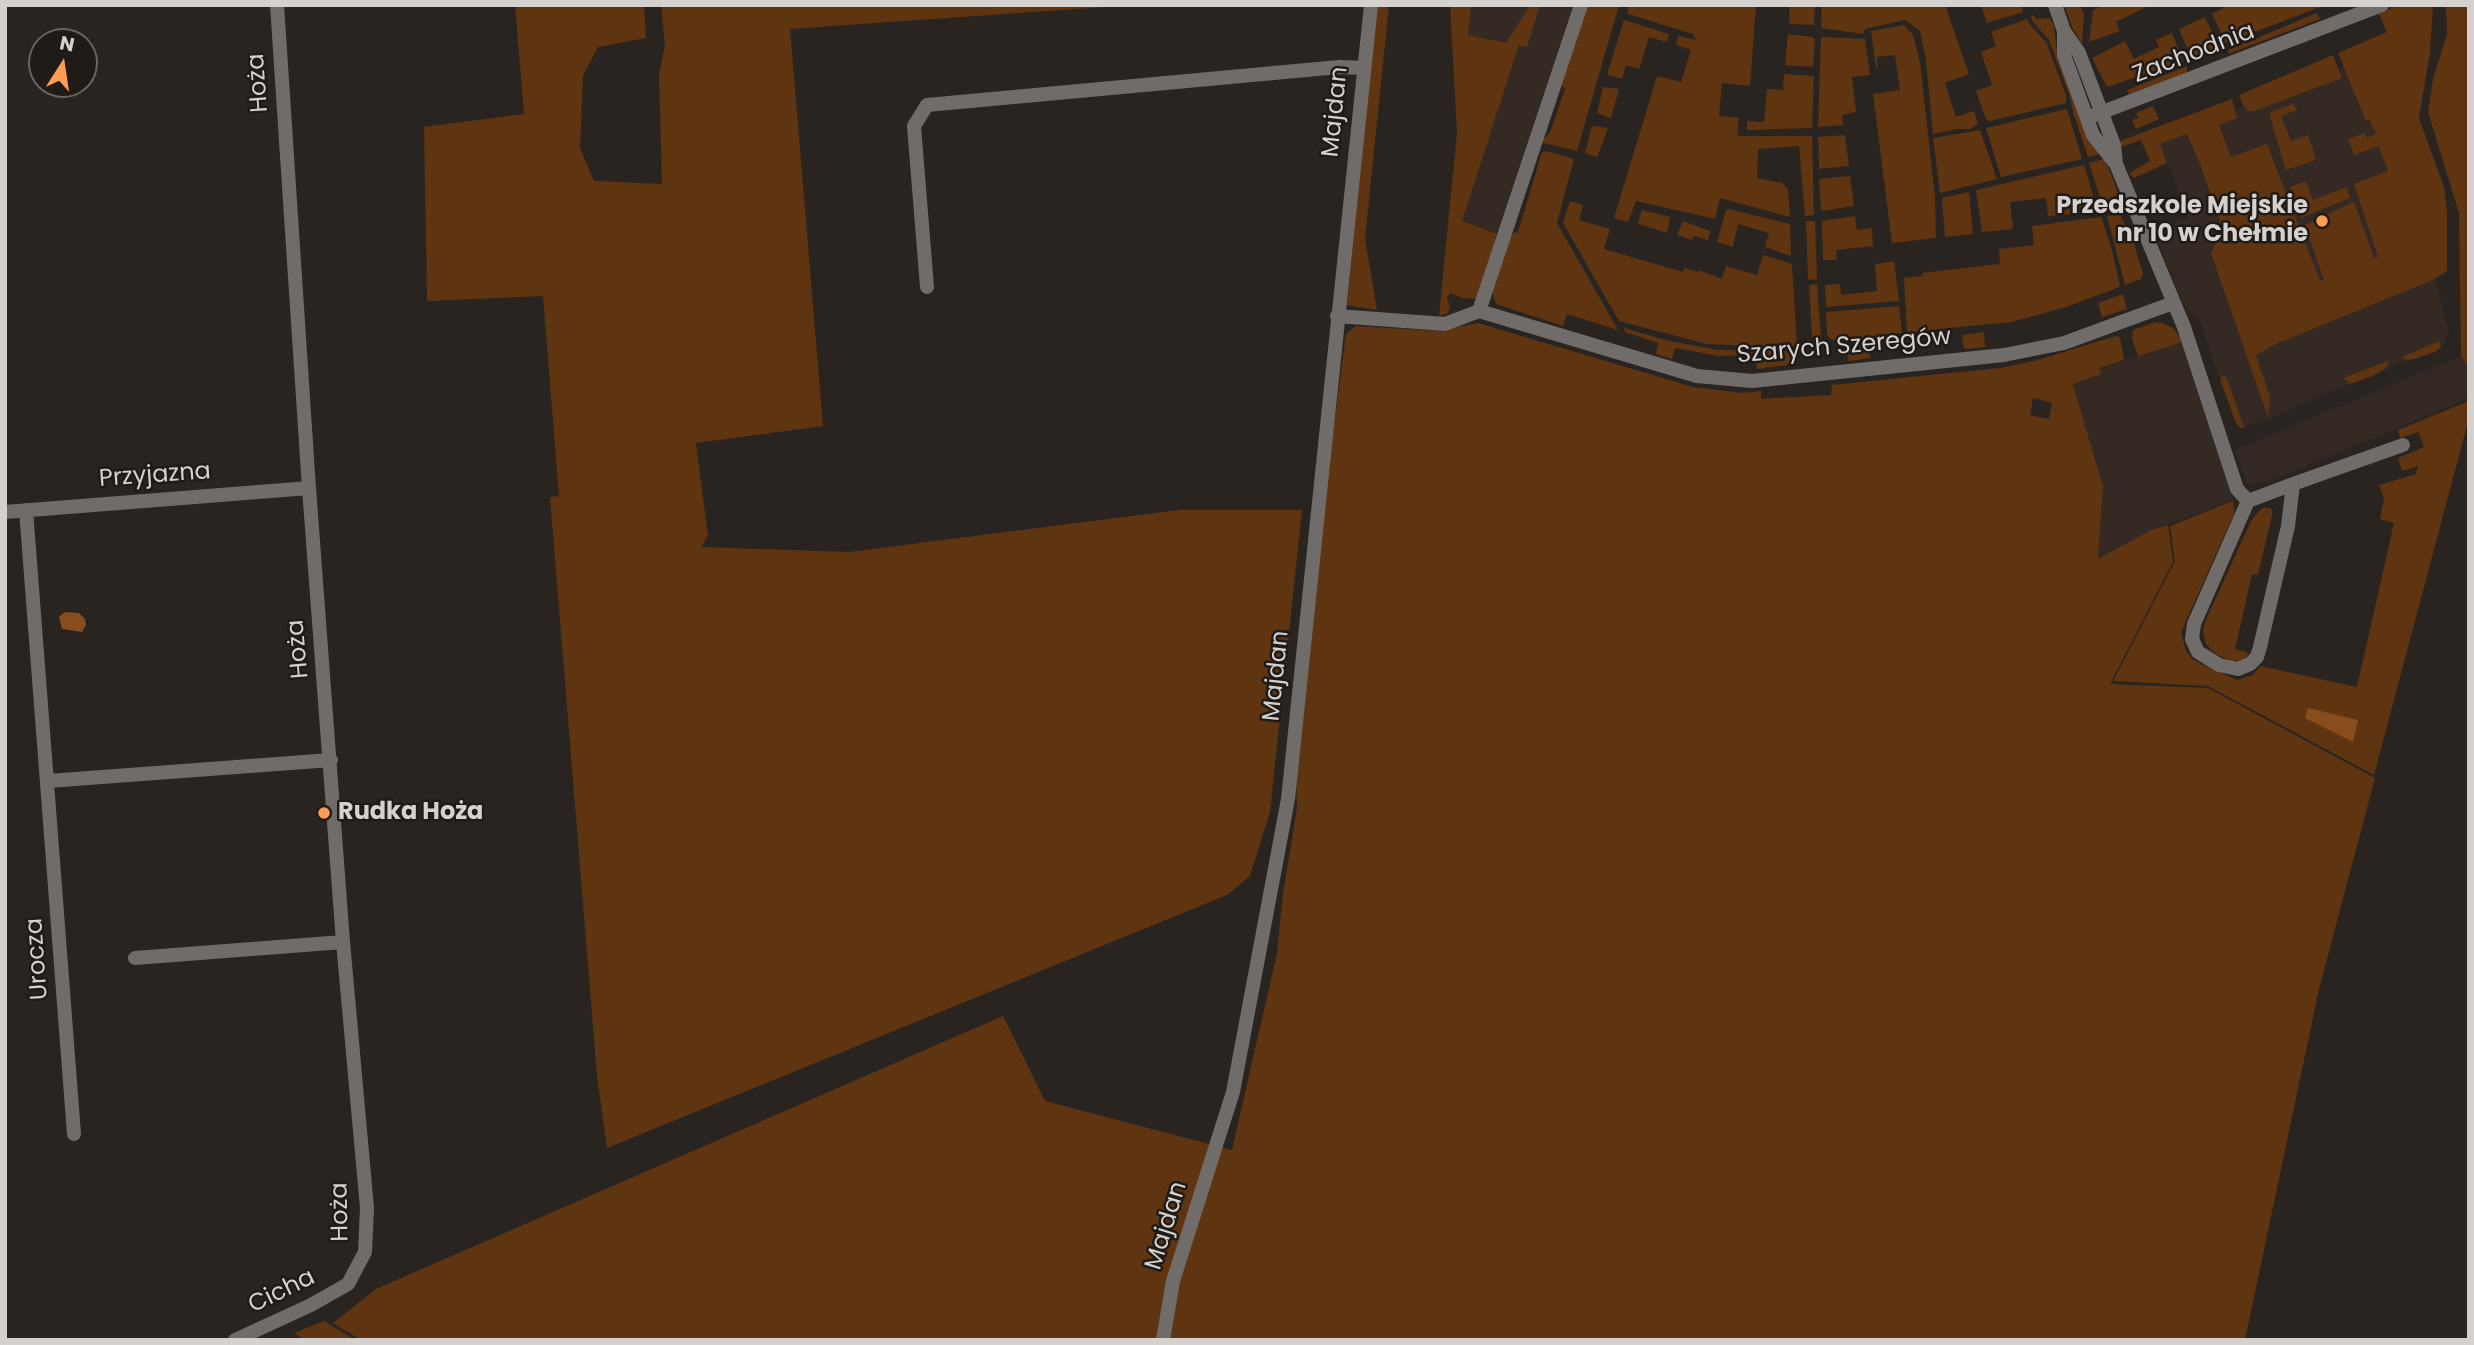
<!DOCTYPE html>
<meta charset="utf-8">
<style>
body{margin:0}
#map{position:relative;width:2474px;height:1345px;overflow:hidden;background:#2a2421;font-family:Poppins,sans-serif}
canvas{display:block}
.frame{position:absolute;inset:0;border:7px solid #d4d1ce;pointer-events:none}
.north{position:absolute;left:28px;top:28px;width:70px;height:70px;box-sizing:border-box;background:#201b17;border:2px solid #686460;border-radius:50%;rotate:12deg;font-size:19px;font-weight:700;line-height:28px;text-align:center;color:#d4d1ce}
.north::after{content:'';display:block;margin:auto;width:24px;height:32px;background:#fd9d54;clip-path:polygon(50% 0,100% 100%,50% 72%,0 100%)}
</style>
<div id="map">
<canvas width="2474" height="1345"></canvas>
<div class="frame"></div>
<div class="north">N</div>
</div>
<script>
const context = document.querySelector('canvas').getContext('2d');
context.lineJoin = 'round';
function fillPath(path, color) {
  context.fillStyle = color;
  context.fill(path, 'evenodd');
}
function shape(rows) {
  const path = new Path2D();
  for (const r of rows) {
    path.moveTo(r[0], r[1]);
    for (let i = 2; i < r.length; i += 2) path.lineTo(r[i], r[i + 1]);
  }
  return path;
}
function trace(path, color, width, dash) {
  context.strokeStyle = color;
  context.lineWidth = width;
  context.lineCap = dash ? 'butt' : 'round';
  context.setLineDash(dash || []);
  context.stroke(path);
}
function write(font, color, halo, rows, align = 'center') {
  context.font = font + ' Poppins,sans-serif';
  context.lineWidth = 5;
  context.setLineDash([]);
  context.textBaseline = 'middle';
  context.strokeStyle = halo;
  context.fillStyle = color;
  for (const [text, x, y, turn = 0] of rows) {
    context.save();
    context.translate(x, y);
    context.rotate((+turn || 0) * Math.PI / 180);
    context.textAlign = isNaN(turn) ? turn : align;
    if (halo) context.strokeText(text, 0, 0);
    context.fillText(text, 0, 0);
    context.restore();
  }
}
fillPath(shape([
 [1471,5,1573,5,1497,234,1461,222,1519,45,1467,35],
 [2358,61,2434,274,2271,341,2194,126],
 [2187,134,2200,164,2226,239,2215,244,2211,255,2268,416,2270,397,2256,355,2274,345,2435,279,2449,331,2441,347,2435,352,2406,360,2373,376,2331,391,2269,419,2241,428,2236,423,2228,403,2200,320,2185,307,2153,232,2189,217,2160,144],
 [2186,341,2233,500,2151,530,2098,560,2103,487,2073,384,2100,374,2099,368],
 [2461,356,2469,366,2469,398,2272,480,2248,484,2235,450]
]), '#352a23');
fillPath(shape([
 [515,5,644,5,646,38,598,47,583,76,580,148,594,181,662,184,659,74,665,45,661,5,1133,5,790,29,823,426,696,443,708,536,701,547,849,552,1179,510,1302,510,1270,812,1250,876,1227,895,607,1148,597,1076,550,497,559,496,543,296,427,301,424,127,524,114],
 [1377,5,1389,5,1365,239,1377,310,1347,305],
 [1450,5,1471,5,1468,35,1506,43,1530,5,1540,5,1527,47,1519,45,1462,221,1497,234,1477,299,1463,298,1450,293,1447,297,1450,307,1448,313,1439,316,1457,133],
 [1587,5,1619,5,1577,151,1540,142,1550,133,1565,89,1560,83],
 [1628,5,1756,5,1750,86,1722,83,1719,116,1739,118,1737,135,1740,136,1812,136,1814,215,1805,216,1799,146,1758,149,1757,178,1782,183,1788,189,1790,217,1720,198,1715,219,1636,201,1628,222,1614,218,1657,76,1681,82,1691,50,1676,45,1678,36,1696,40,1693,34,1628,14],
 [1790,5,1815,5,1814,25,1789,24],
 [1822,5,1945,5,1969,74,1945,83,1956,117,1974,111,1978,124,1970,129,1956,129,1933,134,1926,60,1920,31,1905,20,1865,29,1863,34,1821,28],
 [1981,5,2021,5,2023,12,1987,23],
 [2064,5,2080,5,2084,15,2082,44,2072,27],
 [2104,5,2150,5,2116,22,2120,31,2089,42,2093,10],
 [2229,5,2325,5,2226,43,2212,14],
 [2399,5,2433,5,2430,52,2419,118,2444,187,2447,212,2447,271,2435,279,2274,345,2256,355,2270,397,2268,417,2211,254,2215,244,2226,239,2200,164,2187,134,2160,144,2167,163,2134,178,2129,173,2150,161,2141,140,2121,147,2120,141,2232,99,2237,118,2219,125,2231,157,2267,144,2320,281,2324,280,2305,225,2354,202,2374,258,2378,257,2354,184,2388,171,2379,146,2354,155,2348,139,2365,133,2367,138,2376,134,2370,120,2366,121,2338,53,2387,32,2379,14],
 [2446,5,2469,5,2469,366,2461,356,2459,213,2428,112,2433,79,2447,34],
 [2317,13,2320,19,2228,54,2228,50],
 [2034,15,2036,19,2049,18,2054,25,2057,54,2100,154,2088,157,2073,112,2070,97,2049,40,2033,22,2031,16],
 [2205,17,2219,47,2191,57,2179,29],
 [2027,19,2030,25,2046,42,2066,95,2066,103,1990,121,1986,119,1976,91,1992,85,1981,52,1996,46,1991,32],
 [1624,20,1669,34,1667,42,1649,37,1639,69,1626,65,1622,79,1608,75,1608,71],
 [1904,25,1913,35,1920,62,1935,197,1936,238,1892,243,1873,94,1900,90,1895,55,1877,57,1878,67,1876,67,1871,31],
 [2172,33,2183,61,2107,87,2092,58,2125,41,2134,59,2159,47,2156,40],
 [1788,34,1812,37,1815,39,1813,67,1785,65],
 [1821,37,1865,39,1870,75,1852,77,1856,112,1842,115,1843,125,1818,127],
 [2333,55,2342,78,2254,111,2248,111,2243,105,2239,95],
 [2187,66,2187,73,2129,95,2127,90],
 [1784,74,1814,76,1812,128,1747,130,1747,121,1764,122,1767,89,1783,90],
 [1603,87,1619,89,1611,118,1597,113],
 [2293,104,2297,110,2281,116,2291,141,2308,135,2316,160,2286,170,2270,117,2271,112],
 [2153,106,2159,119,2136,129,2132,120,2138,118,2136,113],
 [2067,109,2082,159,2001,177,1986,128],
 [1592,126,1608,128,1597,157,1585,153],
 [1980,130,1997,179,1940,193,1933,138],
 [1845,135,1849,166,1819,169,1818,137],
 [1546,151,1574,159,1557,223,1618,330,1567,314,1563,326,1496,304,1492,291,1508,235,1518,232,1542,152],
 [2104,159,2111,174,2123,206,2104,210,2089,163],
 [2084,165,2098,212,2048,216,2046,198,2010,202,2013,229,1982,232,1976,190],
 [1850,176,1854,206,1821,211,1819,179],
 [2306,181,2313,200,2347,187,2350,198,2301,218,2290,187],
 [1969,192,1973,234,1945,237,1942,198],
 [1570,201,1583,205,1579,220,1610,229,1604,249,1683,272,1684,268,1698,272,1699,270,1722,279,1726,266,1757,275,1763,255,1792,264,1797,346,1772,347,1707,344,1619,321,1563,223],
 [1729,209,1790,224,1791,256,1765,247,1769,233,1738,224,1733,247,1717,242,1726,210],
 [1642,210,1670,217,1667,233,1638,224],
 [2120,215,2134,243,2143,274,2141,279,2125,285,2107,216],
 [1855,216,1857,230,1872,228,1873,246,1836,250,1837,260,1823,260,1822,221],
 [2101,217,2111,246,2120,286,2115,289,2066,307,2012,322,1907,332,1904,278,1922,276,1922,273,2000,264,1999,249,2034,245,2032,226],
 [1683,221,1710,231,1708,240,1694,236,1692,240,1677,235],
 [1815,221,1817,279,1808,280,1806,221],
 [1894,261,1899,301,1826,307,1825,285,1840,284,1841,295,1877,291,1875,264],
 [1817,284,1821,338,1812,337,1809,285],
 [2123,294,2127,309,2102,317,2098,303],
 [1899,306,1902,333,1835,340,1832,340,1827,335,1826,312],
 [2156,322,2163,323,2173,328,2178,335,2186,341,2138,356,2132,339,2133,330],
 [1478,323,1693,387,1743,393,1761,391,1761,399,1831,395,1832,385,2000,368,2034,361,2116,336,2120,338,2124,360,2099,368,2101,374,2073,384,2103,487,2098,559,2151,530,2168,525,2173,562,2110,684,2208,688,2375,778,2319,989,2245,1340,361,1340,333,1323,376,1289,1003,1016,1045,1101,1232,1150,1277,953,1283,894,1297,808,1294,729,1346,334,1356,326,1437,331],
 [2033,398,2052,403,2049,419,2030,415],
 [1624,328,1665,340,1718,350,1797,351,1787,365,1757,369,1755,355,1718,356,1675,348,1672,359,1656,354,1658,343,1625,332],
 [1984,332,1985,347,1964,349,1962,335],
 [2439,341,2441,347,2435,352,2414,359,2406,360,2402,357],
 [1870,344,1870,358,1848,361,1847,347],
 [2388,361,2387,367,2373,376,2350,384,2343,378],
 [2222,376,2226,377,2229,384,2244,428,2241,428,2236,423,2220,379],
 [2469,401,2469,418,2374,775,2208,686,2113,681,2175,561,2170,526,2233,501,2234,514,2181,632,2186,651,2192,659,2201,664,2237,680,2253,675,2260,666,2357,687,2394,523,2380,519,2384,499,2379,485,2416,474,2418,466,2402,471,2398,458,2424,447,2418,432,2400,438,2398,430],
 [2262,508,2270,508,2273,511,2258,575,2252,574,2235,649,2249,653,2244,660,2231,661,2216,654,2206,644,2203,631,2205,622,2251,521],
 [324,1321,355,1340,305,1340,294,1333]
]), '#5f3411');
fillPath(shape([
 [65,612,79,613,85,619,86,625,82,632,62,629,59,617],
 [2308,708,2358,720,2353,742,2305,718]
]), '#884d1d');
trace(shape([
 [2055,5,2064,31,2064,55,2093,135,2115,163],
 [2064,31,2079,53,2114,145,2116,164,2184,327,2237,489,2248,501,2293,484,2288,526,2260,647,2257,657,2250,664,2238,669,2219,665,2198,652,2192,639,2194,624,2248,501],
 [2087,118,2382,5],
 [927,287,914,126,927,105,1339,67,1364,68],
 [1479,311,1581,5],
 [1337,316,1445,324,1479,311,1697,376,1752,381,2004,355,2064,343,2173,303],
 [2293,484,2403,445],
 [26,510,74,1134],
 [5,512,309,488],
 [48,781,331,760],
 [135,958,343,942],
 [235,1340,311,1305,348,1284,365,1252,367,1208,343,942,309,488,277,5],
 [1163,1340,1173,1281,1233,1092,1288,799,1371,5]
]), '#6f6c6a', 14);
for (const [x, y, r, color] of [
 [2322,221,7,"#fd9d54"],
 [324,813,7,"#fd9d54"]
]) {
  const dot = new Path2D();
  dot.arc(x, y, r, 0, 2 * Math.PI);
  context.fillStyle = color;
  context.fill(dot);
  trace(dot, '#201b17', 2.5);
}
write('24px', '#d4d1ce', '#201b17', [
 ["Zachodnia",2194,54,-21],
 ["Hoża",259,83,-94],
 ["Majdan",1336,112,-84],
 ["Szarych Szeregów",1844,347,-5],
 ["Przyjazna",155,476,-4],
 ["Hoża",299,649,-95],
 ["Majdan",1277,676,-84],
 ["Urocza",38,959,-94],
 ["Hoża",341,1212,-91],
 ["Majdan",1167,1226,-73],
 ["Cicha",282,1292,-26]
]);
write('bold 24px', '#d4d1ce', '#201b17', [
 ["Przedszkole Miejskie",2308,207],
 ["nr 10 w Chełmie",2308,235],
 ["Rudka Hoża",338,813,"left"]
], 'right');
</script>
